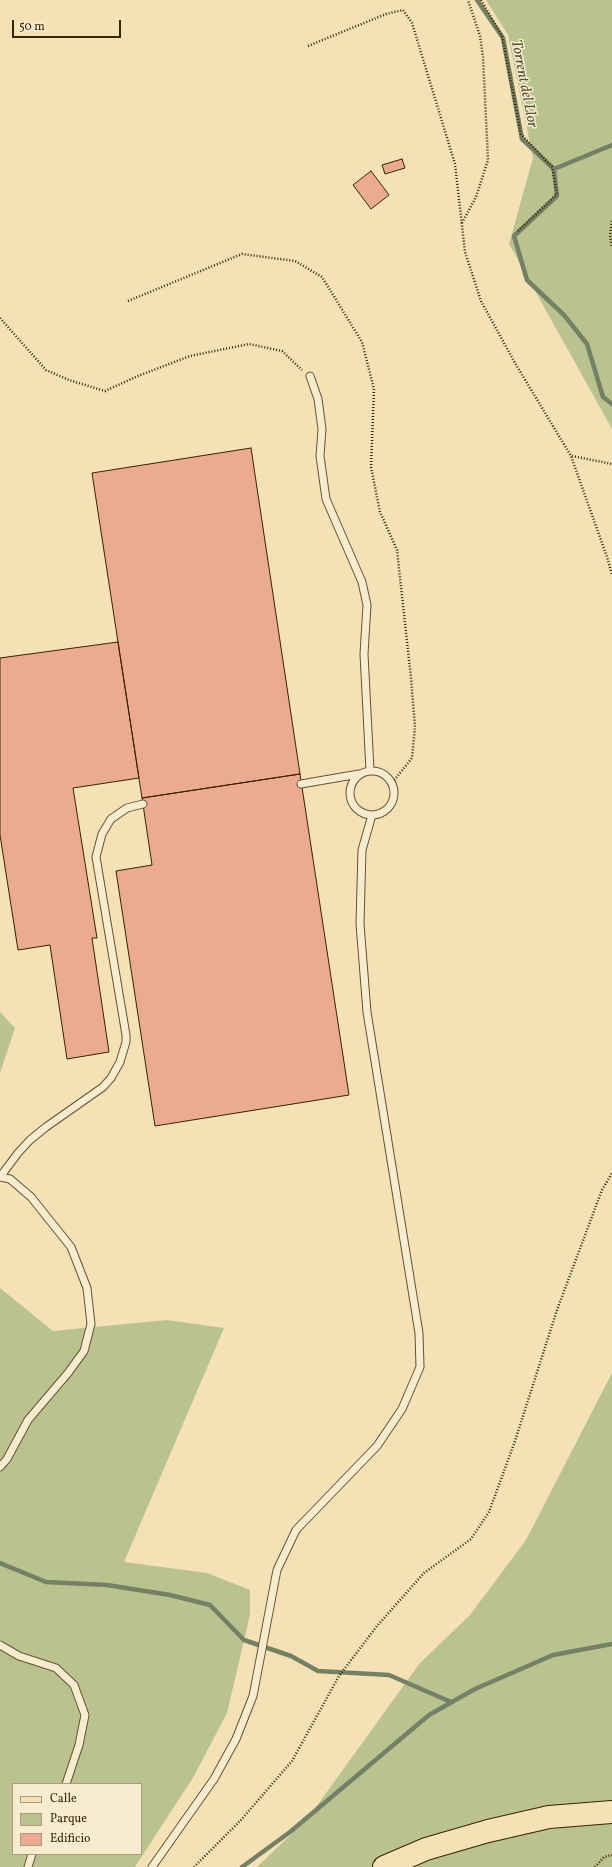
<!DOCTYPE html>
<style>
body{margin:0}
#map{position:relative;width:612px;height:1867px;overflow:hidden;background:#f5e1b6;font-family:Vollkorn,serif}
canvas{display:block}
.legend{position:absolute;left:12px;top:1783px;width:130px;height:72px;box-sizing:border-box;background:#f8ecd0;border:1px solid #ab9b7d;margin:0;padding:5px 7px;list-style:none;font-size:12px;color:#382200}
.legend li{display:flex;align-items:center;gap:8px;height:20px}
.legend b{width:20px;border:1px solid #ab9b7d}
.scale{position:absolute;left:12px;top:20px;width:109px;height:18px;box-sizing:border-box;border:2px solid #382200;border-top:0;padding-left:5px;font-size:12px;line-height:14px;white-space:nowrap;color:#382200;-webkit-text-stroke:3px #f8ecd0;paint-order:stroke}
</style>
<div id="map">
<canvas width="612" height="1867"></canvas>
<ul class="legend">
<li><b style="height:5px;background:#f5e1b6"></b>Calle</li>
<li><b style="height:11px;background:#bac390"></b>Parque</li>
<li><b style="height:11px;background:#ebab92"></b>Edificio</li>
</ul>
<div class="scale">50 m</div>
</div>
<script>
const context = document.querySelector('canvas').getContext('2d');
context.lineJoin = 'round';
function fillPath(path, color) {
  context.fillStyle = color;
  context.fill(path, 'evenodd');
}
function shape(rows) {
  const path = new Path2D();
  for (const r of rows) {
    if (r.length === 3) {
      path.moveTo(r[0] + r[2], r[1]);
      path.arc(r[0], r[1], r[2], 0, 2 * Math.PI);
      continue;
    }
    path.moveTo(r[0], r[1]);
    for (let i = 2; i < r.length; i += 2) path.lineTo(r[i], r[i + 1]);
  }
  return path;
}
function trace(path, color, width, dash) {
  context.strokeStyle = color;
  context.lineWidth = width;
  context.lineCap = dash ? 'butt' : 'round';
  context.setLineDash(dash || []);
  context.stroke(path);
}
function write(font, color, halo, rows, align = 'center') {
  context.font = font + ' Vollkorn,serif';
  context.lineWidth = 3;
  context.setLineDash([]);
  context.textBaseline = 'middle';
  context.strokeStyle = halo;
  context.fillStyle = color;
  for (const [text, x, y, turn = 0] of rows) {
    context.save();
    context.translate(x, y);
    context.rotate((+turn || 0) * Math.PI / 180);
    context.textAlign = isNaN(turn) ? turn : align;
    if (halo) context.strokeText(text, 0, 0);
    context.fillText(text, 0, 0);
    context.restore();
  }
}
fillPath(shape([
 [486,0,612,0,612,429,509,244,533,158,508,35],
 [0,1012,15,1028,0,1073],
 [0,1288,53,1331,167,1320,224,1328,124,1562,207,1573,250,1590,250,1615,227,1713,194,1776,135,1867,0,1867],
 [13,1784,141,1784,141,1854,13,1854],
 [612,1373,612,1867,257,1867,308,1818,420,1663,470,1615,526,1540]
]), '#bac390');
trace(shape([
 [477,0,503,38,522,139,554,169,557,196,514,236,527,280,564,315,587,344,603,397,612,404],
 [554,169,612,145],
 [0,1563,46,1582,107,1585,170,1595,210,1605,244,1640,291,1656,318,1671,389,1675,451,1702],
 [242,1867,290,1832,429,1715,475,1689,553,1655,612,1644]
]), '#758065', 4.5);
const building = shape([
 [402,159,405,168,385,174,382,165,402,159],
 [371,171,389,195,371,209,353,185,371,171],
 [251,448,300,774,142,798,92,473,251,448],
 [118,642,139,778,73,788,97,938,92,938,109,1052,67,1059,50,945,18,950,0,835,0,658,118,642],
 [300,774,349,1095,155,1126,116,871,152,865,142,798,300,774]
]);
fillPath(building, '#ebab92');
trace(building, '#382200', 1);
const lane = shape([
 [310,376,318,399,322,429,320,456,326,499,362,582,367,605,364,654,370,770],
 [372,793,22],
 [301,784,359,774],
 [0,1177,18,1153,30,1140,46,1127,103,1087,111,1078,120,1062,126,1042,126,1035,96,857,102,834,111,819,127,808,143,804],
 [0,1177,10,1179,31,1197,71,1247,87,1288,91,1324,84,1351,68,1373,28,1420,7,1459,0,1467],
 [0,1645,19,1656,56,1668,74,1685,85,1715,79,1745,66,1784],
 [28,1867,32,1854],
 [152,1867,214,1779,236,1739,253,1696,277,1570,296,1530,377,1446,402,1409,420,1367,419,1333,367,1012,360,924,362,850,372,815]
]);
const primary = shape([
 [384,1867,426,1849,488,1831,549,1817,612,1812]
]);
trace(lane, '#67522e', 9);
trace(primary, '#382200', 24);
trace(shape([
 [481,0,502,36,521,134,552,167,557,194,517,232],
 [308,46,386,14,403,10,412,23,455,164,465,252,481,301,515,363,571,456,607,557,612,575],
 [612,221,610,235,612,247],
 [462,223,476,197,488,160,483,57,480,36,468,0],
 [128,301,242,254,295,261,322,277,362,342,374,389,371,467,380,512,397,550,411,678,415,727,412,758,392,783],
 [0,318,46,370,69,380,105,391,138,376,190,356,249,344,282,351,302,370],
 [572,456,612,464],
 [194,1867,241,1820,292,1761,339,1676,377,1626,424,1573,471,1539,489,1512,515,1441,557,1310,602,1190,612,1173],
 [595,1867,604,1857,612,1855]
]), '#382200', 2.5, [1, 2]);
trace(lane, '#f8ecd0', 7);
trace(primary, '#f5e1b6', 22);
write('italic 15px', '#565133', '#f8ecd0', [
 ["Torrent del Llor",523,84,79]
]);
</script>
